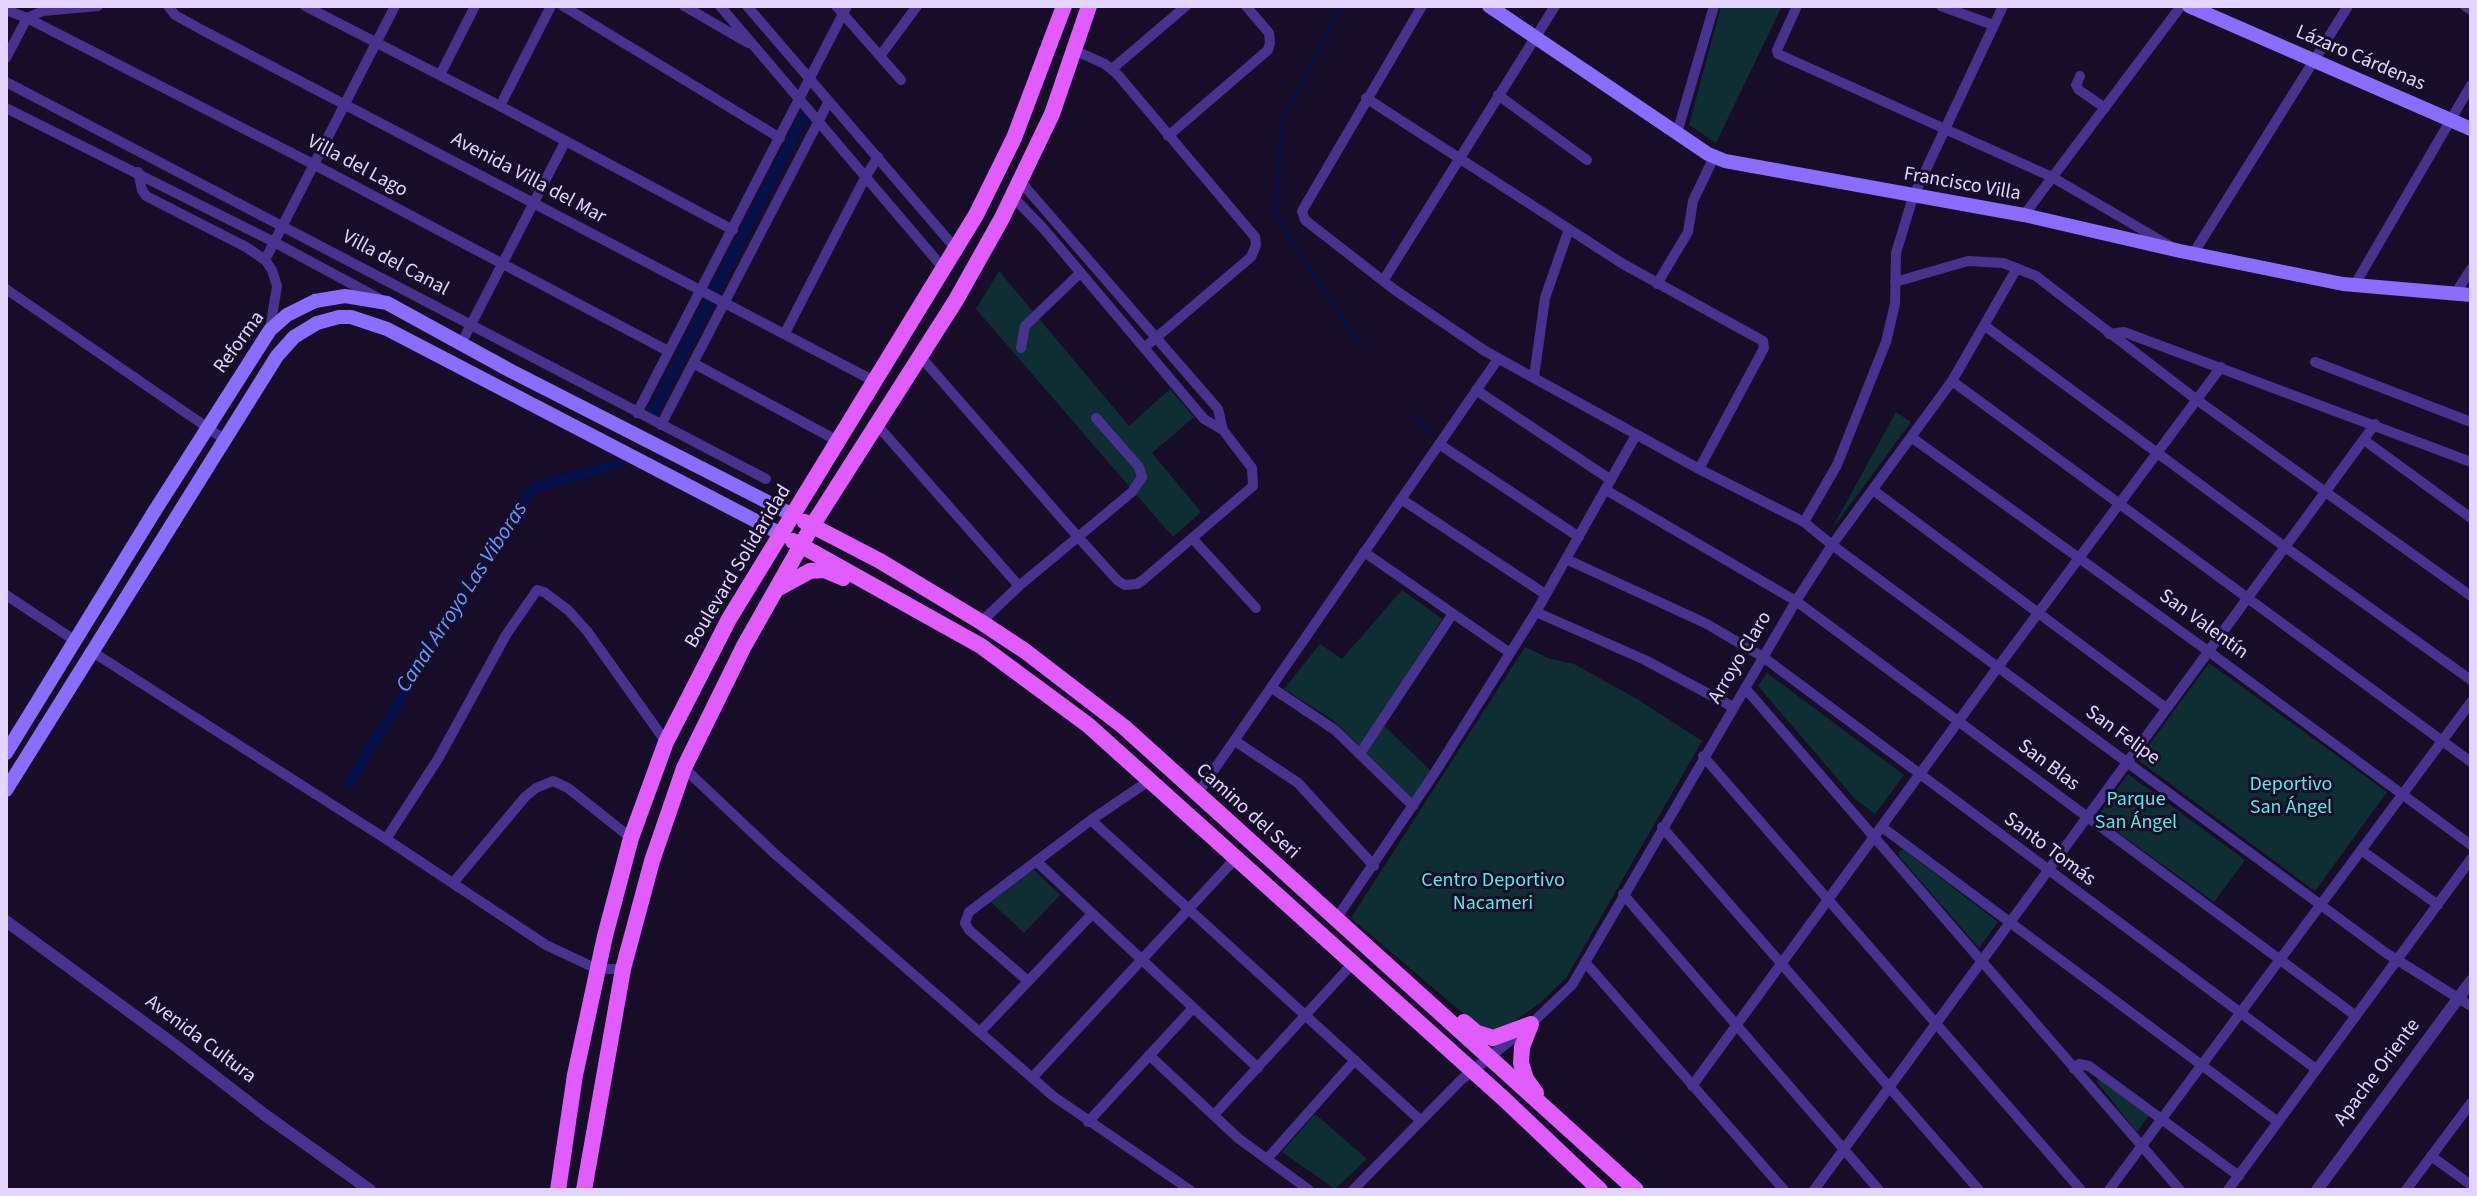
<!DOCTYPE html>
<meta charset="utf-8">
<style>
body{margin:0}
#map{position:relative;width:2477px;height:1196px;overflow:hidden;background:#170d29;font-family:"Source Sans 3",sans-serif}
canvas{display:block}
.frame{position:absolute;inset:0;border:8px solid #e1d5ff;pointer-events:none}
</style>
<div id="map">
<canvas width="2477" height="1196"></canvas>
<div class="frame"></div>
</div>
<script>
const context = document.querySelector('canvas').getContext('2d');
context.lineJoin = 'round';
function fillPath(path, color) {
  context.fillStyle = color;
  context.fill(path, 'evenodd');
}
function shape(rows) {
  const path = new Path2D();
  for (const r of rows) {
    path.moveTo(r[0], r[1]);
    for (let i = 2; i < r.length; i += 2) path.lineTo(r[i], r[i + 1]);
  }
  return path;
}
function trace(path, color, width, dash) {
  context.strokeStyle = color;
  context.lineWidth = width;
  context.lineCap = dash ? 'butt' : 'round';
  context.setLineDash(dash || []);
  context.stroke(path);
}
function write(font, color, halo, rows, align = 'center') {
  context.font = font + ' "Source Sans 3",sans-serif';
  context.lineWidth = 6;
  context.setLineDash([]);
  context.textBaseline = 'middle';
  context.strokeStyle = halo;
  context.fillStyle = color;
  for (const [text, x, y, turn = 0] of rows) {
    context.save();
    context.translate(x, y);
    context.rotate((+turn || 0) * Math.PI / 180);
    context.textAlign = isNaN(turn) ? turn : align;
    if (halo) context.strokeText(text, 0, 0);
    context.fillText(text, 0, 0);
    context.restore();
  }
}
fillPath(shape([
 [1721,6,1782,6,1716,143,1689,125],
 [999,271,1129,426,1170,389,1194,417,1152,453,1201,512,1173,537,976,309],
 [1896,412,1911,422,1830,532],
 [1402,590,1442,619,1378,720,1431,771,1413,801,1333,720,1284,689,1320,644,1342,659],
 [1525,647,1548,658,1574,664,1637,699,1702,741,1566,978,1541,1002,1512,1023,1491,1030,1478,1026,1351,918],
 [2209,663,2387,792,2315,891,2138,760],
 [1767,673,1904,775,1875,814,1854,798,1758,686],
 [2128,774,2245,860,2214,902,2097,817],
 [1904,850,1998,922,1979,948,1899,856,1899,851],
 [1034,870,1060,895,1024,933,991,902],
 [2099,1078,2150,1114,2137,1132,2097,1082],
 [1315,1114,1367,1159,1335,1189,1282,1152]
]), '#0f2e33');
trace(shape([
 [1341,6,1283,120,1275,211,1288,236,1361,346],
 [1414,419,1435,435]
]), '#04114a', 3);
trace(shape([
 [653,411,805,114],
 [348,784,411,683,434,638,513,516,535,487,619,464]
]), '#04114a', 10);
trace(shape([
 [168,6,175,15,202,30,874,381],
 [305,6,500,106,733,230],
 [563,6,780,138],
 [684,6,748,43],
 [720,6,944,269],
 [747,6,956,249],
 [836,6,901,80],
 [1422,6,1302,211,1305,220,1395,290,1485,351,1699,469,1804,522,1832,545,2386,953,2471,1006],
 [1797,6,1777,50,1778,54,2052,177,2170,246],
 [1941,6,1993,25],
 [2465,6,2471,10],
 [6,10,27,18,313,164,668,351],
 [27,18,43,11,98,6],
 [1076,51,1105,64,1118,75,1255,237,1256,245,1251,257,1144,348],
 [880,56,917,6],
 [6,58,27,18],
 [1112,69,1186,6],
 [440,75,475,6],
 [2080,76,2076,85,2079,90,2105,108],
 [6,82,766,479],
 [1498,95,1587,160],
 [1366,98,1623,264,1763,341,1764,348,1699,469],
 [500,106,551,6],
 [6,108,274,242,378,298],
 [1677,133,1714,6],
 [1168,136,1268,50,1270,43,1269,33,1246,6],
 [138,172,142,190,146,196,246,247,265,260,272,270,277,286,270,329],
 [1013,197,1043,228,1204,419,1223,430],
 [2024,215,2181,6],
 [2193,254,2348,6],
 [265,260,395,6],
 [1383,281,1555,6],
 [1895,282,1968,261,2003,263,2036,276,2197,400,2471,596],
 [1657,284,1688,232,1693,201,1714,157],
 [2354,286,2471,85],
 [6,289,224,439],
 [2455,294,2471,269],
 [1985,326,2285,547,2471,680],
 [785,333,866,176,878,157],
 [2109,334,2124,332,2471,462],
 [461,344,565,142],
 [1021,348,1025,326,1079,274],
 [920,356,1078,537,1118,581,1125,585,1137,584,1143,580,1253,486,1252,468,1223,430,1218,409,1020,181],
 [2315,362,2471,422],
 [693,363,838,441],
 [1534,377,1545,298,1569,229],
 [1952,381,2471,762],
 [1476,390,1611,480],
 [637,413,847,6],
 [661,425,829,101],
 [877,425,1019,586],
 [1911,437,2208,651,2471,845],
 [2364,440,2471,518],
 [1439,444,1579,537],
 [1606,490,1796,601,2356,1016],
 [1873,490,2166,708],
 [1401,499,1545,594],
 [1804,522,1837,465,1886,342,1895,304,1896,253,1913,197,2003,6],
 [1193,539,1256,608],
 [1364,552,1510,653],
 [1566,559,1707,624,1763,657,2316,1069],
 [6,595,74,640],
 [1536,612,1645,660,1733,707],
 [981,622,1019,586,1132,492,1142,477,1139,467,1096,418],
 [91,651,386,839,546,945,597,969,623,969],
 [1272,688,1335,730,1413,806],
 [1745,688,2180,1190],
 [1235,741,1298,783,1374,866],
 [1361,752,1452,615],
 [1703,756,2081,1190],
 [684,768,775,854,1053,1096,1190,1190],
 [1198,793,1498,359],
 [1091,820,1420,1120],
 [1662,827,1979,1190],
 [1882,827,2278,1122],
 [386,839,438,759,506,635,537,590,544,592,568,610,587,631,666,742],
 [2361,850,2438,905],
 [1036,861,1258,1068],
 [453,883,525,797,536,788,553,781,568,788,631,838],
 [1623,894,1879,1190],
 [1336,919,1434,774,1536,612,1636,435],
 [1585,962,1784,1190],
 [1028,981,969,930,965,923,969,912,1091,820,1150,780],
 [980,1032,1092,914],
 [1149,1055,1238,1138,1309,1190],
 [2074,1069,2079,1064,2089,1066,2239,1176],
 [1032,1078,1235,859],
 [1692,1086,1998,667,2221,367],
 [1214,1115,1353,963],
 [1088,1122,1193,1008],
 [2431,1156,2471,1185],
 [1267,1159,1355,1060],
 [1353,1190,1462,1079,1531,1024,1572,985,1796,601,1832,545,1952,381,2017,268],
 [1814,1190,2375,424],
 [2109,1190,2471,702],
 [2228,1190,2471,859],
 [2406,1190,2471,1103]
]), '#47338d', 10);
trace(shape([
 [6,921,172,1043,265,1115,370,1190],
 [2317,1190,2471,981]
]), '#47338d', 12);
trace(shape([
 [1489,6,1708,154,1725,161,2024,215,2180,251,2343,284,2471,295],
 [2189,6,2471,129],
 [6,753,154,512,270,330,287,315,315,301,345,296,387,303,511,371,793,515],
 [6,790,277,356,294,337,317,323,339,317,351,317,387,329,781,534]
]), '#8a6cff', 14);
trace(shape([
 [805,522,880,561,981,622,1025,651,1124,727,1636,1190],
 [793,541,981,646,1088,725,1504,1099,1600,1190],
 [777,589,810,571,824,570,843,578],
 [1464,1022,1477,1033,1493,1038,1531,1024],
 [1531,1024,1522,1047,1521,1063,1526,1079,1536,1093],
 [558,1190,575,1075,605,936,631,838,666,742,729,619,976,215,1014,138,1064,6],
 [584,1190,623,969,652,861,684,768,744,646,812,526,956,300,1002,218,1052,114,1089,6]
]), '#e05cff', 16);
write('20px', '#e1d5ff', '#170d29', [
 ["Lázaro Cárdenas",2360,59,23],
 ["Villa del Lago",357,167,28],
 ["Avenida Villa del Mar",528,179,28],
 ["Francisco Villa",1962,185,10],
 ["Villa del Canal",395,264,28],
 ["Reforma",240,343,-54],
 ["Boulevard Solidaridad",739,567,-59],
 ["San Valentín",2203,625,36],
 ["Arroyo Claro",1741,658,-59],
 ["San Felipe",2122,736,36],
 ["San Blas",2048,766,37],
 ["Camino del Seri",1247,812,42],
 ["Santo Tomás",2049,850,37],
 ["Avenida Cultura",200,1040,37],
 ["Apache Oriente",2378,1073,-53]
]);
write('20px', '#53ede2', '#170d29', [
 ["Deportivo",2291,786],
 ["San Ángel",2291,809],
 ["Parque",2136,801],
 ["San Ángel",2136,824],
 ["Centro Deportivo",1493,882],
 ["Nacameri",1493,905]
]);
write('italic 22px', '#639aff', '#170d29', [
 ["Canal Arroyo Las Viboras",463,598,-57]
]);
</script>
